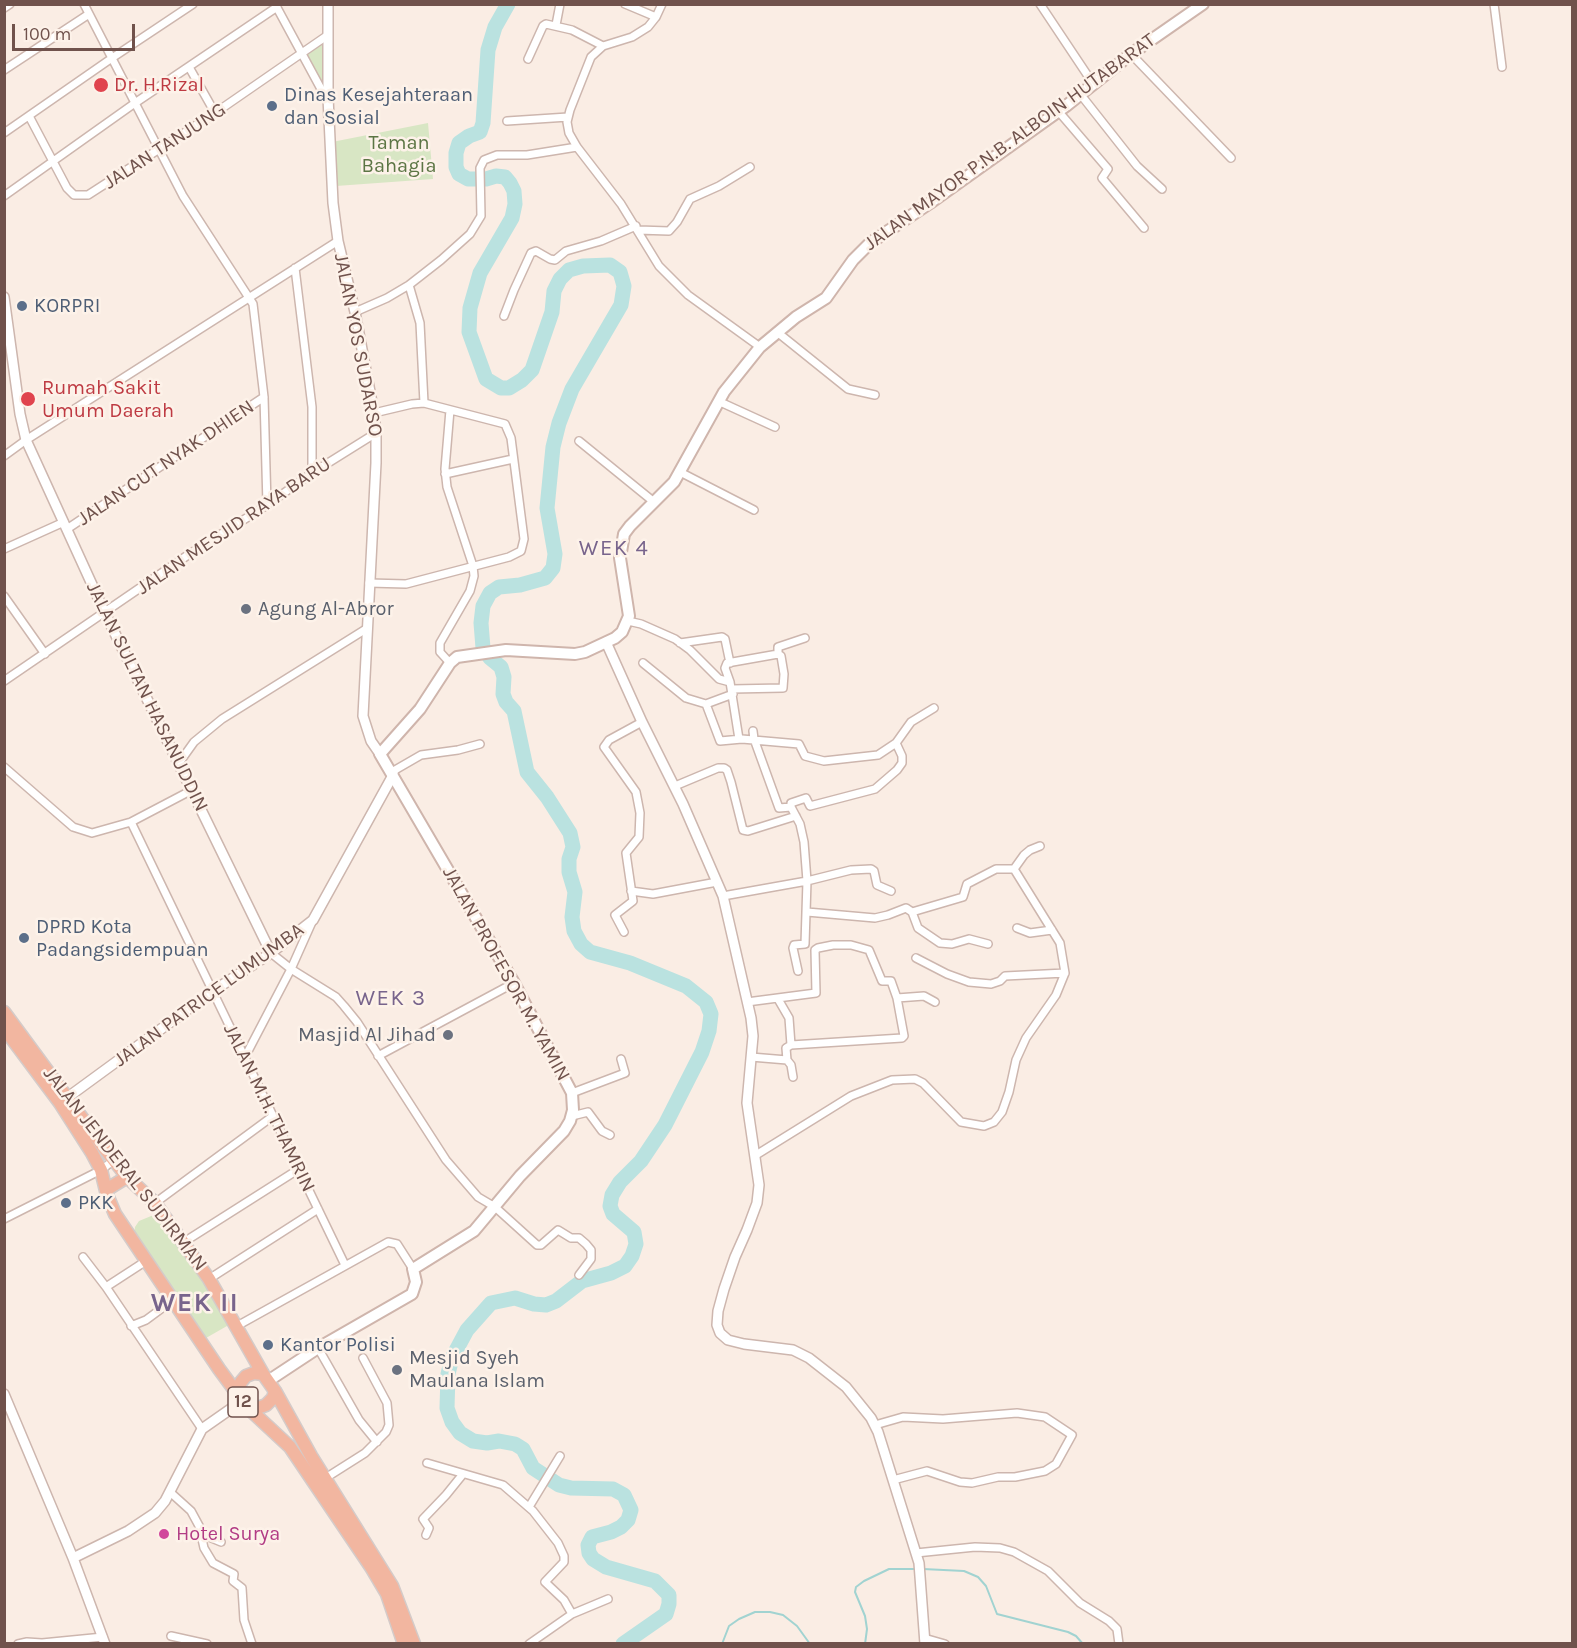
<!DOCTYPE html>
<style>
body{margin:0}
#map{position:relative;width:1577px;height:1648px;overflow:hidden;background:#faede4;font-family:Karla,sans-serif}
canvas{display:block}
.frame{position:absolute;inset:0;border:6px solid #70524c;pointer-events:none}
.scale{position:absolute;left:12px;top:24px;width:123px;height:27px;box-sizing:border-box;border:3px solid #70524c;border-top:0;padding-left:8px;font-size:18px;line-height:21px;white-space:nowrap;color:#70524c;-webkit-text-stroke:4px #fdf2e9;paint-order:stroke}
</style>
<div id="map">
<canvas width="1577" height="1648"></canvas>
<div class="frame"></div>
<div class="scale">100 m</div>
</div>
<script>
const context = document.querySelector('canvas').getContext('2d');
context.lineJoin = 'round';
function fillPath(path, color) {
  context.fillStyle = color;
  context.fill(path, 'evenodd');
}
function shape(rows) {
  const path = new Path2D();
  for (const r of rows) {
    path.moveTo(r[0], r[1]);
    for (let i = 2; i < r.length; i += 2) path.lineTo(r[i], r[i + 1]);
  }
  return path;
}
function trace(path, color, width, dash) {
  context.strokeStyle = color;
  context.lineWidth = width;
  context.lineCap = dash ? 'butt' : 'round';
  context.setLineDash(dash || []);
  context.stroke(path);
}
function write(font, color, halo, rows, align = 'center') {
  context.font = font + ' Karla,sans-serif';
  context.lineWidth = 5;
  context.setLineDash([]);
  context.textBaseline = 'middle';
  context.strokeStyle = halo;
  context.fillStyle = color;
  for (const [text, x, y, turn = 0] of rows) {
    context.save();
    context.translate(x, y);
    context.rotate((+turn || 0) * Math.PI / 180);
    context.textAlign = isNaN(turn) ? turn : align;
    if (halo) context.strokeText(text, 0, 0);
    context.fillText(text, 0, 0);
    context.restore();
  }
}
fillPath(shape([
 [327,38,328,97,304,54],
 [428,123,433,179,336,186,332,142],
 [156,1214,234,1322,206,1338,134,1234,135,1227,139,1221]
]), '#d8e6c4');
trace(shape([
 [923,1569,964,1571,978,1577,986,1586,997,1614,1068,1632,1076,1636,1083,1644],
 [722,1644,729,1626,739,1619,755,1612,770,1612,783,1615,797,1626,810,1644],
 [865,1644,867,1629,865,1616,855,1592,856,1587,864,1581,889,1569,917,1569]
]), '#a1d3d1', 2);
trace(shape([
 [508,4,495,27,488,50,483,123,480,132,469,136,459,143,456,153,456,167,459,174,468,179,486,179,496,176,505,177,510,183,514,191,515,204,512,218,480,273,470,308,469,332,486,379,501,388,509,388,522,380,532,370,552,312,554,291,560,279,569,270,583,266,610,265,620,272,624,286,621,305,572,389,559,423,553,447,547,508,555,554,553,568,545,578,520,585,499,587,490,593,483,606,481,623,483,648,490,658,501,667,504,677,503,694,506,702,514,711,527,772,547,797,570,833,573,847,569,859,569,872,575,892,572,917,574,931,581,944,590,952,630,963,686,986,706,1002,711,1014,709,1031,702,1052,665,1125,641,1161,620,1182,612,1195,610,1206,613,1214,634,1232,636,1244,632,1256,625,1266,611,1273,582,1281,556,1301,546,1305,534,1304,515,1298,491,1303,467,1330,452,1358,448,1374,447,1408,452,1422,460,1433,473,1441,487,1443,499,1441,515,1444,523,1449,533,1468,559,1485,571,1488,613,1489,624,1495,631,1510,628,1520,621,1527,611,1532,592,1537,588,1545,589,1553,593,1559,606,1567,655,1581,669,1595,669,1604,666,1614,623,1644]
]), '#bae2e0', 15);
const minor = shape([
 [84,4,183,196,253,304,264,397,267,505],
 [275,4,327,100],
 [625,4,656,17],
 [662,4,656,17,648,27,632,37,603,46,591,57,570,110,567,122,569,133,577,147,621,204,659,266,688,295,760,347],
 [1040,4,1094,85],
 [1494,4,1502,67],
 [4,8,10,4],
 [556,25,560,4],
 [1131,54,1231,158],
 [528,59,543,26,546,24,572,30,603,46],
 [189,67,215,113],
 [4,70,89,14],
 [1081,95,1137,166,1162,189],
 [1059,112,1108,169,1102,178,1144,228],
 [29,116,67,188,74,195,88,195,215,113,328,35],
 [507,121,568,117],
 [4,133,112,58,193,4],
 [4,196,135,103,277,7],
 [638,230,669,231,677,222,690,199,719,186,750,167],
 [295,268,312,407,312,473],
 [409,285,420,323,424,403],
 [355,312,387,298,409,285,441,260,470,234,481,216,480,168,484,160,497,155,527,155,577,147],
 [504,316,514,290,531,253,536,251,550,259,555,260,566,251,601,241,636,226],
 [777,332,848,389,875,395],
 [718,401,775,427],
 [450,410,445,469,447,487,473,566,474,576,470,591,440,643,440,652,450,663],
 [579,441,654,502],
 [4,456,26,440,338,241],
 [680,472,754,510],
 [445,474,513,459],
 [67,529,264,397],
 [4,549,64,522],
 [369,583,406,584,509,557,521,551,524,539,511,438,505,424,424,403,412,404,374,413],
 [4,596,45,654],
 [628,621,641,624,675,639,690,650,719,679,730,682,739,739],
 [680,643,722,637,725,639,730,663],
 [778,654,778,647,805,638],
 [643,663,686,698,706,704,720,741,742,739,799,744,805,756,824,761,878,755,896,743],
 [4,681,188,555,267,505,312,473,376,433],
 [730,682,725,668,727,663,778,654,781,656,784,674,783,688,732,689],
 [706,704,733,694],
 [753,731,754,739,779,808,791,807,800,824,804,842,807,881,805,944,794,945,793,948,798,971],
 [179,763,194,742,222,719,366,629],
 [4,767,73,827,92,833,131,822,192,790],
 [393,776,395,770,421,755,458,750,480,744],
 [675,786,718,768,724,768,727,770,731,782,743,830,748,831,796,816],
 [791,807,791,803,806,798,810,806,875,789,897,770,902,763,902,756,896,743,911,722,934,708],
 [131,822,345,1265],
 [631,891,653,894,717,882],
 [723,896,807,881,851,870,871,869,874,871,877,885,891,891],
 [807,912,875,918,888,915,906,908,912,912,918,928,940,943,952,944,969,939,988,944],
 [912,912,963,897,967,884,996,869,1014,869],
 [1017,928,1030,933,1052,930],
 [624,932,615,915,633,901,626,853,639,837,640,813,636,792,604,747,609,740,642,722],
 [271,953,291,969,336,997,344,1006,357,1022,446,1160,478,1197,495,1207,537,1245,541,1245,558,1230,571,1238,579,1238,586,1244,591,1250,591,1259,579,1275],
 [916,958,947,974,969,982,991,984,1000,981,1005,976,1065,973],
 [778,999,789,1018,791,1045],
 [747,1002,816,993,815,950,818,948,833,945,851,945,869,950,882,981,891,981,897,998,924,996,935,1002],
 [378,1056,514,983],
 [245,1057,291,969,312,922],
 [751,1057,787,1060,786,1048,791,1045,902,1038,904,1036,897,998],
 [787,1060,791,1065,793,1077],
 [572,1093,625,1073,621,1059],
 [572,1116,588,1112,602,1131,610,1135],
 [756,1155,851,1096,892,1080,915,1079,923,1083,961,1122,984,1126,994,1122,1002,1112,1009,1092,1016,1060,1026,1038,1056,995,1065,973,1060,943,1014,869,1024,855,1030,850,1040,846],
 [155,1203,273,1116],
 [4,1219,101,1170,114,1160],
 [184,1242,299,1169],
 [83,1257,106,1287,202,1429],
 [209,1279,318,1209],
 [106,1287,146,1261],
 [131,1326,146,1320,173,1300],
 [237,1326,388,1242,397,1244,413,1269],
 [318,1348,359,1420,377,1442],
 [875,1425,903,1417,943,1419,1017,1413,1045,1417,1072,1435,1056,1464,1045,1471,1015,1477,998,1477,972,1483,960,1482,927,1471,893,1480],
 [427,1463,503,1485,533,1511,558,1543,564,1556,564,1562,545,1582,564,1600,572,1614],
 [324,1479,365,1453,386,1432,389,1425,387,1403,363,1358],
 [170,1492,191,1511,204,1535,221,1542],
 [529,1507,560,1456],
 [200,1530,204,1548,213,1563,234,1574,233,1581,242,1588,244,1620,252,1644],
 [426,1535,429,1528,423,1519,446,1495,463,1474],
 [916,1553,975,1547,1000,1548,1014,1552,1048,1571,1080,1603,1109,1621,1117,1629,1119,1644],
 [171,1636,207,1644],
 [924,1638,945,1644],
 [18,1644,27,1642,42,1643,103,1637],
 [529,1644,572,1614,608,1599]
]);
const tertiary = shape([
 [328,4,328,97,333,203,338,241,355,312,374,413,376,433,376,463,363,716,371,741,380,754],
 [4,297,20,414,26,440,105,613,271,953],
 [606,642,642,722,683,804,723,896,751,1018,753,1036,747,1103,759,1185,757,1203,747,1230,735,1257,724,1289,718,1311,717,1325,720,1333,728,1340,744,1344,793,1350,809,1358,846,1387,871,1418,878,1432,919,1563,925,1644],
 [64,1100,213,991,271,953,313,920,392,777],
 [4,1394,73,1558,105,1644],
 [73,1558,128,1531,155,1513,165,1501,202,1429,242,1401]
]);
const secondary = shape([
 [268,1381,318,1348,412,1294,416,1282,413,1269,474,1231,520,1176,564,1131,570,1121,573,1110,572,1093,514,983,380,754,420,709,450,663,457,657,506,650,575,654,585,652,615,638,622,632,629,616,620,558,624,534,630,526,674,482,724,392,760,347,796,317,826,298,853,260,870,243,930,203,1066,106,1131,54,1203,4]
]);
const trunk = shape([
 [4,1012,102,1145,127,1177,155,1203,209,1279,263,1374,275,1391,311,1456,392,1586,414,1644],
 [4,1028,60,1103,92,1153,101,1170,107,1195,115,1214,219,1369,247,1407,290,1447,371,1567,387,1594,404,1644],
 [106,1190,127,1177],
 [237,1394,241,1382,246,1376,254,1373,263,1374],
 [247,1407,258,1408,266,1405,273,1398,275,1391]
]);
trace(minor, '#cdb6ae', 10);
trace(tertiary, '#cdb6ae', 12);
trace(secondary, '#cfb5ac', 14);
trace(trunk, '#d4cbc9', 15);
trace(minor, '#fff', 7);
trace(tertiary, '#fff', 9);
trace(secondary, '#fff', 10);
trace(trunk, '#f2b6a0', 12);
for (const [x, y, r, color] of [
 [101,85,8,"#e0444e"],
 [272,106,6,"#5c6f8a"],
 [22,306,6,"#5c6f8a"],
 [28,399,8,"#e0444e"],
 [246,609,6,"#6b7280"],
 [24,938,6,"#5c6f8a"],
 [448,1035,6,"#6b7280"],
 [66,1203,6,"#5c6f8a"],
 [268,1345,6,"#5c6f8a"],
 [397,1370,6,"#6b7280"],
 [164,1534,6,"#d1479c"]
]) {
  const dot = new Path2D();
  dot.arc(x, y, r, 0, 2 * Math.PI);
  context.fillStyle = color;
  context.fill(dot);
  trace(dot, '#fdf2e9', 2);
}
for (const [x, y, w] of [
 [243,1402,30]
]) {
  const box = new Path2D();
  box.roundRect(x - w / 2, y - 15, w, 30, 4.5);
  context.fillStyle = '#fdf2e9';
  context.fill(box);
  trace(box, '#70524c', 1.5);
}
write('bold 18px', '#70524c', null, [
 ["12",243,1402]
]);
write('20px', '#be3a42', '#fdf2e9', [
 ["Dr. H.Rizal",114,85],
 ["Rumah Sakit",42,388],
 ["Umum Daerah",42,411]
], 'left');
write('20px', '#4e5e75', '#fdf2e9', [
 ["Dinas Kesejahteraan",284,95],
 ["dan Sosial",284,118],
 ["KORPRI",34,306],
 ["DPRD Kota",36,927],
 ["Padangsidempuan",36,950],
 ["PKK",78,1203],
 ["Kantor Polisi",280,1345]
], 'left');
write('20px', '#70524c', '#fdf2e9', [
 ["JALAN MAYOR P.N.B. ALBOIN HUTABARAT",1010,142,-36],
 ["JALAN TANJUNG",165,146,-33],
 ["JALAN YOS SUDARSO",358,345,79],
 ["JALAN CUT NYAK DHIEN",166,463,-34],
 ["JALAN MESJID RAYA BARU",234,526,-34],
 ["JALAN SULTAN HASANUDDIN",147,697,64],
 ["JALAN PROFESOR M. YAMIN",506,974,61],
 ["JALAN PATRICE LUMUMBA",209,995,-36],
 ["JALAN M.H. THAMRIN",269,1108,64],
 ["JALAN JENDERAL SUDIRMAN",125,1169,52]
]);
write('20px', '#5c7544', '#fdf2e9', [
 ["Taman",399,143],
 ["Bahagia",399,166]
]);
write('20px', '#5b616d', '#fdf2e9', [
 ["Agung Al-Abror",258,609],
 ["Masjid Al Jihad",436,1035,"right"],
 ["Mesjid Syeh",409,1358],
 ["Maulana Islam",409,1381]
], 'left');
write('20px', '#b23c85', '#fdf2e9', [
 ["Hotel Surya",176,1534]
], 'left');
context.letterSpacing = '1.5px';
write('22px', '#78648c', '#fdf2e9', [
 ["WEK 4",614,549],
 ["WEK 3",391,999]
]);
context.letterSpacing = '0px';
context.letterSpacing = '1.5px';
write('bold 26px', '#78648c', '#fdf2e9', [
 ["WEK II",195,1304]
]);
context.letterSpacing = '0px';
</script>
